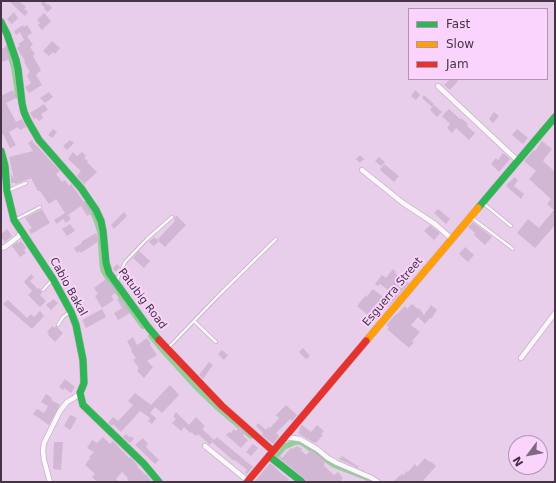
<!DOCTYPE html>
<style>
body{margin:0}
#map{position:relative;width:556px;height:483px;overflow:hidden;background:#e8ceea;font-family:"DejaVu Sans",sans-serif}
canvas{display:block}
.frame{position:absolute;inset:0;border:2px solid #453346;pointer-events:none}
.legend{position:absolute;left:408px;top:8px;width:140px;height:72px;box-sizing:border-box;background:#fad4fc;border:1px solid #b294b3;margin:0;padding:5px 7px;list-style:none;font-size:12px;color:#453346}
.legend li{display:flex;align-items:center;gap:8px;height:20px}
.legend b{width:20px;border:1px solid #b294b3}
.north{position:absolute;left:508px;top:435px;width:40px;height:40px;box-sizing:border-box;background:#fad4fc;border:1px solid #b294b3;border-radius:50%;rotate:238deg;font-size:11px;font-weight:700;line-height:16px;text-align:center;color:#453346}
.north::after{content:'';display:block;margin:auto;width:14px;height:18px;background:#7e697f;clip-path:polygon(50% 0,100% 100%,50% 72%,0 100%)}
</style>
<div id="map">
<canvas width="556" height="483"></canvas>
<div class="frame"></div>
<ul class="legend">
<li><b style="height:5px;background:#30b455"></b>Fast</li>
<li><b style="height:5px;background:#ff9f0a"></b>Slow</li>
<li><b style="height:5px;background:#e5322d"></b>Jam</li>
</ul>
<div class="north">N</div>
</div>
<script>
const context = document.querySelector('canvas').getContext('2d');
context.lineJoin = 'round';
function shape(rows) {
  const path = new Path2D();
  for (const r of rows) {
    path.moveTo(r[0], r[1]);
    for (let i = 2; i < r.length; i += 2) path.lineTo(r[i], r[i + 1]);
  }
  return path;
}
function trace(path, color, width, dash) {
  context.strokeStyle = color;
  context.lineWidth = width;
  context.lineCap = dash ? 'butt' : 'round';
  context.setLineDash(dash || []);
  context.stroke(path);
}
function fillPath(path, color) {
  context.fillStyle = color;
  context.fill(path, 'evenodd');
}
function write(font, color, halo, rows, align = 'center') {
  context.font = font + ' "DejaVu Sans",sans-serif';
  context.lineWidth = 4;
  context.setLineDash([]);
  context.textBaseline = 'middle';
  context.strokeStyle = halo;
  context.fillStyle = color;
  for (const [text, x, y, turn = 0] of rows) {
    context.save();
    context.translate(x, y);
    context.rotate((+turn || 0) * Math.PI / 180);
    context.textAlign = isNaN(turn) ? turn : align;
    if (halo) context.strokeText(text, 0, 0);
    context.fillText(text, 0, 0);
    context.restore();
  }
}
trace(shape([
 [8,48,14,68,18,96],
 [87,203,95,217,100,232,102,262,103,270,107,277,143,326],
 [151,336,165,353,195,386,219,409,251,436],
 [275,455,277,455,284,447,295,442,301,442,334,465,365,477,373,482]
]), '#92d095', 5.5);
fillPath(shape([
 [9,1,19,1,26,7,24,9,28,12,25,16],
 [43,1,48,5,49,4,52,8,48,12,44,9,45,8,41,4],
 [14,12,18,18,12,24,7,19],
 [44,13,51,21,42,30,38,25,40,23,37,20],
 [23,25,24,27,27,25,32,33,27,36,33,45,30,47,35,54,33,56,41,70,36,75,42,85,29,93,25,87,31,83,27,76,29,74,28,73,30,72,24,62,25,61,17,48,20,46,18,44,24,40,20,32,16,35,14,31],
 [52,41,60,48,55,54,53,52,49,56,43,51],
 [6,47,10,59,2,62,1,59,1,49],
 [450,79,456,79,458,81,450,90,444,85],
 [13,90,16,98,6,103,16,122,22,119,26,127,20,130,18,127,9,132,16,145,10,148,3,134,2,135,1,133,1,96],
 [415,90,420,95,416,100,411,96],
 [49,92,53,97,45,103,40,98],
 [424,95,434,104,432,107,422,98],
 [44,104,48,110,41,114,43,118,39,121,36,118,34,119,30,113],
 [434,105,442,112,437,117,430,110],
 [449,109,460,119,461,118,468,124,467,126,475,133,469,140,456,128,452,133,447,128,450,124,442,116],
 [494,112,499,116,493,123,489,119],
 [53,129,57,132,52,138,48,135],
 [517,129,528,138,523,144,512,135],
 [32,140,35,145,36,145,60,171,56,174,62,182,65,180,69,186,71,184,92,213,87,216,81,206,68,215,71,219,66,223,63,219,57,224,54,220,65,213,56,199,49,204,40,191,38,191,31,178,16,184,15,183,11,183,11,174,14,179,9,157,33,151,28,143],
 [70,140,74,143,67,150,63,146],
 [542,141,552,149,544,159,545,159,543,161,555,172,555,225,535,248,517,233,528,219,539,228,554,210,547,204,551,199,529,179,536,171,524,161,534,150,535,151],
 [73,152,77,156,82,152,86,156,84,158,88,161,87,162,97,172,84,184,77,176,81,171,68,159],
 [503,153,510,159,499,172,491,164,496,158,498,160],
 [360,155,364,159,360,163,356,159],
 [379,157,385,162,381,166,375,161],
 [384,164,399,176,394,182,380,170],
 [514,177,518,180,514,186,524,194,521,199,506,186,509,182,510,182],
 [42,209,50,223,31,234,29,230,32,228,25,218],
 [438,209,450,219,446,224,434,213],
 [124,212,127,216,114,229,111,225],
 [176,215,186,225,165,247,157,240,175,221,174,219],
 [473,222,492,237,485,245,474,235,475,233,468,227],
 [70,224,75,231,67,236,62,229],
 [430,225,440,233,434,240,424,231],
 [7,229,12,236,5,242,1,237,1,234],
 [96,233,99,241,81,253,79,251,77,253,74,248,82,243,81,242],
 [154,237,159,241,154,246,149,242],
 [21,241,26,248,24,250,26,253,20,257,12,246,17,242,18,243],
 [465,247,474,255,468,262,459,254],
 [139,251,150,261,144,268,133,258],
 [117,264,120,267,115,272,113,268],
 [393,269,396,272,395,273,404,281,405,280,409,283,388,307,386,305,378,314,380,316,375,321,357,306,365,296,366,297,373,289,383,297,388,290,380,284,378,286,375,284,382,275,386,278],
 [31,274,34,277,30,281,38,289,40,288,40,289,42,293,40,295,46,301,40,307,28,295,32,291,24,282],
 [106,279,117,292,111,296,114,300,102,308,95,296,98,294,94,288],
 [120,298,122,301,123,301,130,313,118,320,114,313,122,308,117,299],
 [53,299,58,303,51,310,46,305,49,302,50,303],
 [8,300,27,318,31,314,34,317,40,311,44,316,32,329,3,304],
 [412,304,418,309,419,308,424,315,431,305,437,310,431,319,430,318,425,324,418,317,411,325,420,332,412,341,414,342,409,348,387,329,389,327,386,325,396,314,397,314,405,306,407,309],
 [102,309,106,317,86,328,82,320],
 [52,326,54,328,56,326,63,333,55,342,48,335,49,334,47,332],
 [133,337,137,345,147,338,151,344,150,345,157,355,147,361,153,367,144,378,137,371,139,368,133,360,136,358,131,351,132,350,127,341],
 [303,348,310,356,306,359,299,352],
 [222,350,228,355,224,360,218,354],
 [209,362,213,365,203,379,199,375],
 [65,379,75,387,71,393,64,388,63,390,59,387],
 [170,385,179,395,162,413,155,407,150,413,156,418,152,424,148,421,150,418,140,411,121,432,113,424,112,426,108,423,113,417,118,421,124,415,133,405,128,401,135,393,151,405],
 [46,394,52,398,51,400,60,405,49,425,33,414,37,409,44,413,48,406,41,402],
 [286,405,297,415,292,421,290,419,276,433,279,436,273,444,262,435,263,433,256,426,258,423,266,430,268,427,270,428,279,418,276,415],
 [176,412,189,425,196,417,205,426,202,429,214,440,210,445,198,434,196,436,191,432,190,433,184,427,181,431,172,423,176,419,173,417,174,416,174,415],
 [70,415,77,418,70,430,64,426],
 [302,425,311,432,317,425,324,431,321,434,323,435,316,443,315,442,314,443,298,433,300,430,299,429],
 [239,427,245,433,243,436,248,440,241,448,226,435,229,432,231,433,234,429,236,431],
 [126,434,129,437,131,436,134,439,130,443,123,437],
 [103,437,110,444,113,441,129,458,130,457,135,462,138,466,137,467,146,475,146,474,152,482,130,482,127,479,128,478,122,472,116,479,119,482,97,482,92,477,95,474,85,465,90,458,89,457,94,452,87,448,92,440,97,443],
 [217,437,253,467,247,474,245,472,247,470,235,460,234,461,212,442],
 [143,438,148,444,146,445,147,446,146,447,159,460,155,464,135,445],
 [54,442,63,442,61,470,53,469],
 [253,444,258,448,251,456,246,452],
 [297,446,302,449,301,450,306,455,311,450,313,451,325,461,324,466,334,475,338,472,343,478,340,482,309,482,278,457,279,455,282,458,291,448,293,449],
 [342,456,359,467,358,468,339,459],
 [425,458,429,462,430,461,436,466,422,482,393,482,399,476,400,476,402,474,404,475,407,471,408,472,415,464,417,467],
 [270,463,283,475,285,476,289,479,287,482,254,482]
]), '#d2b7d4');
const lane = shape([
 [7,191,26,183],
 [483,203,511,226],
 [472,218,513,249],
 [15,220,40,207],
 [117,280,125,262,147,239,172,217],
 [43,290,52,280],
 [194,321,216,342],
 [58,325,63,317,70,312],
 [167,349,218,296,276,239]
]);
const street = shape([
 [438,86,518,161],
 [362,170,403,203,435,224,452,239],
 [1,248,5,247,19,236,21,231],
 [521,358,555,313],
 [285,437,300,439,317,449,328,458,337,463,372,478,378,482],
 [205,446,248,481],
 [50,482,44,460,43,451,44,443,60,411,67,402,74,398,80,393]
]);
const fast = shape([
 [1,22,7,34,16,60,18,69,22,103,24,112,28,121,39,140,81,188,96,210,101,221,103,231,106,263,109,273,148,327,159,340],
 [1,151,5,166,7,191,14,220,53,279,71,312,76,325,83,360,84,383,80,393,83,405,144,464,159,482],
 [478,208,555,117],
 [269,456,302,482]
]);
const slow = shape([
 [366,341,478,208]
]);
const jam = shape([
 [159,340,222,406,273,451],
 [247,482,366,341]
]);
trace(lane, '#c4b0c6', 4);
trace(street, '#c4b0c6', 6);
trace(fast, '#c4b0c6', 8);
trace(slow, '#c4b0c6', 8);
trace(jam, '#c4b0c6', 8);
trace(lane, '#fcf8fc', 2.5);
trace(street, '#fcf8fc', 4.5);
trace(fast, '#30b455', 7);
trace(slow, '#ff9f0a', 7);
trace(jam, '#e5322d', 7);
write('11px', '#453346', '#fad4fc', [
 ["Cabio Bakal",68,287,61],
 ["Esguerra Street",393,292,-50],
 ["Patubig Road",142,299,53]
]);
</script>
